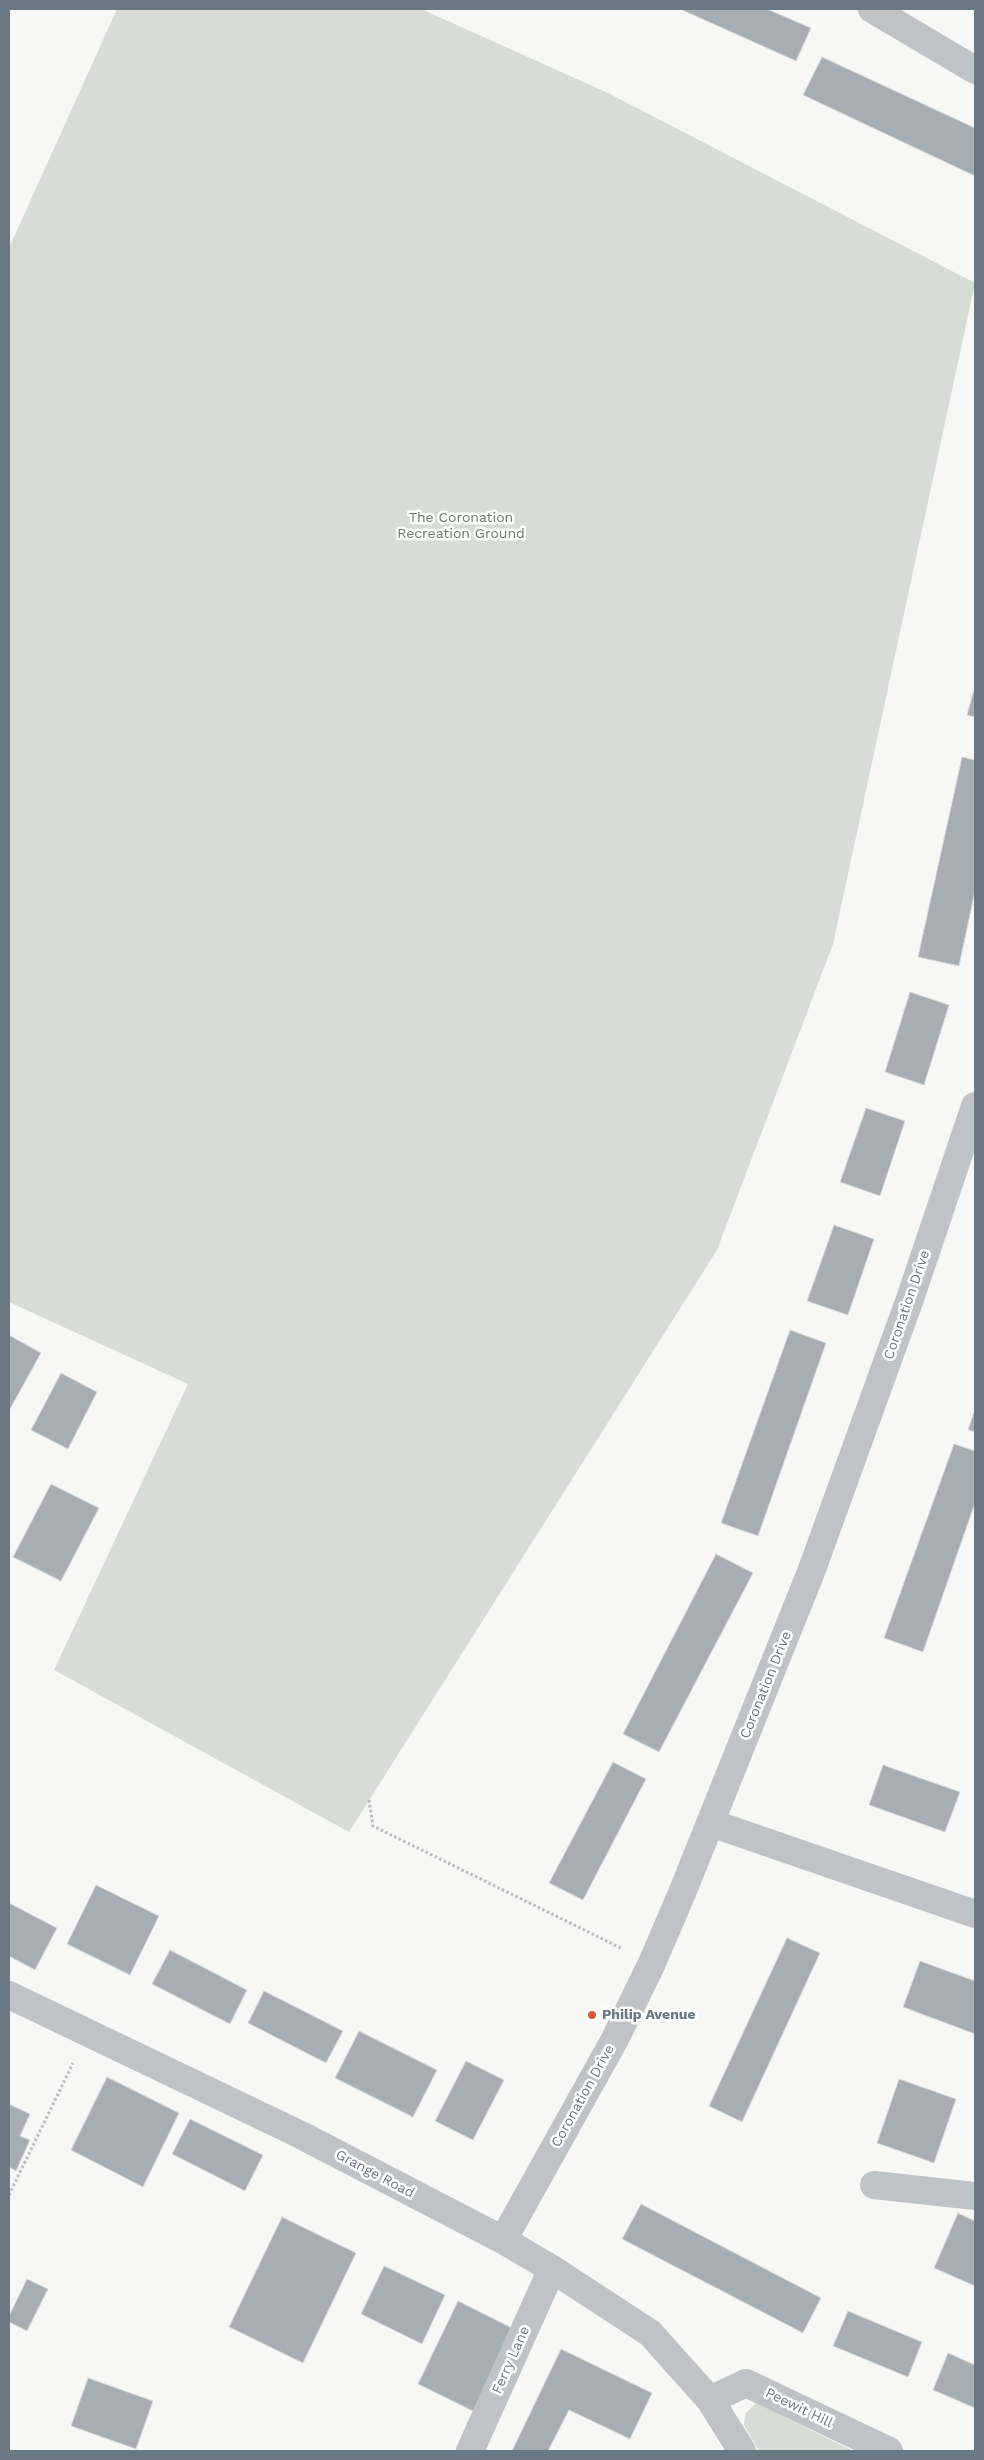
<!DOCTYPE html>
<style>
body{margin:0}
#map{position:relative;width:984px;height:2460px;overflow:hidden;background:#f7f7f5;font-family:"Work Sans",sans-serif}
canvas{display:block}
.frame{position:absolute;inset:0;border:10px solid #697883;pointer-events:none}
</style>
<div id="map">
<canvas width="984" height="2460"></canvas>
<div class="frame"></div>
</div>
<script>
const context = document.querySelector('canvas').getContext('2d');
context.lineJoin = 'round';
function fillPath(path, color) {
  context.fillStyle = color;
  context.fill(path, 'evenodd');
}
function shape(rows) {
  const path = new Path2D();
  for (const r of rows) {
    path.moveTo(r[0], r[1]);
    for (let i = 2; i < r.length; i += 2) path.lineTo(r[i], r[i + 1]);
  }
  return path;
}
function trace(path, color, width, dash) {
  context.strokeStyle = color;
  context.lineWidth = width;
  context.lineCap = dash ? 'butt' : 'round';
  context.setLineDash(dash || []);
  context.stroke(path);
}
function write(font, color, halo, rows, align = 'center') {
  context.font = font + ' "Work Sans",sans-serif';
  context.lineWidth = 5;
  context.setLineDash([]);
  context.textBaseline = 'middle';
  context.strokeStyle = halo;
  context.fillStyle = color;
  for (const [text, x, y, turn = 0] of rows) {
    context.save();
    context.translate(x, y);
    context.rotate((+turn || 0) * Math.PI / 180);
    context.textAlign = isNaN(turn) ? turn : align;
    if (halo) context.strokeText(text, 0, 0);
    context.fillText(text, 0, 0);
    context.restore();
  }
}
fillPath(shape([
 [117,9,421,9,608,93,975,283,833,944,717,1250,349,1832,54,1670,188,1384,9,1302,9,248],
 [756,2403,853,2451,759,2451,744,2425,746,2413]
]), '#d7dcd4');
const building = shape([
 [680,9,767,9,811,28,796,61,680,9],
 [822,57,975,128,975,176,803,95,822,57],
 [975,686,975,717,967,715,975,686],
 [962,757,975,760,975,891,959,966,918,957,962,757],
 [910,992,949,1005,924,1085,885,1072,910,992],
 [866,1108,905,1121,880,1196,840,1182,866,1108],
 [834,1225,874,1239,848,1315,807,1301,834,1225],
 [790,1330,826,1343,758,1536,721,1523,790,1330],
 [9,1335,41,1353,10,1409,9,1408,9,1335],
 [61,1373,97,1392,68,1449,31,1430,61,1373],
 [975,1409,975,1432,968,1430,975,1409],
 [954,1444,975,1451,975,1503,923,1652,884,1638,954,1444],
 [51,1484,99,1508,61,1581,13,1557,51,1484],
 [716,1554,753,1573,659,1752,623,1734,716,1554],
 [613,1762,646,1779,583,1900,549,1883,613,1762],
 [883,1765,960,1792,945,1832,869,1805,883,1765],
 [96,1885,159,1916,130,1975,67,1944,96,1885],
 [9,1903,57,1928,35,1970,9,1956,9,1903],
 [787,1938,820,1953,742,2122,709,2106,787,1938],
 [170,1950,247,1990,230,2024,152,1984,170,1950],
 [920,1961,975,1981,975,2034,903,2007,920,1961],
 [264,1991,343,2031,326,2063,248,2023,264,1991],
 [359,2031,437,2070,413,2117,335,2078,359,2031],
 [466,2061,504,2080,473,2140,435,2121,466,2061],
 [107,2077,179,2113,143,2187,71,2150,107,2077],
 [899,2079,956,2099,934,2163,877,2143,899,2079],
 [9,2104,30,2114,20,2136,30,2140,16,2171,9,2167,9,2104],
 [190,2119,263,2155,245,2191,172,2154,190,2119],
 [641,2204,821,2298,803,2333,622,2239,641,2204],
 [958,2213,975,2221,975,2286,934,2268,958,2213],
 [282,2217,356,2253,303,2363,229,2327,282,2217],
 [384,2266,445,2295,422,2344,361,2314,384,2266],
 [27,2279,48,2289,27,2331,9,2322,9,2316,27,2279],
 [458,2301,514,2329,473,2411,418,2384,458,2301],
 [848,2311,922,2342,908,2377,833,2346,848,2311],
 [561,2349,652,2393,630,2439,569,2410,548,2451,512,2451,561,2349],
 [948,2353,975,2365,975,2408,933,2390,948,2353],
 [88,2378,153,2401,136,2449,71,2426,88,2378]
]);
fillPath(building, '#a7aeb3');
trace(building, '#d9d9d7', 1);
trace(shape([
 [369,1800,373,1826,623,1949],
 [9,2195,73,2063]
]), '#b9bcbe', 3, [2.5, 2.5]);
trace(shape([
 [872,9,975,70],
 [711,1823,975,1914],
 [9,1995,301,2135,503,2240,552,2269,650,2333,710,2400,742,2451],
 [874,2185,975,2196],
 [503,2240,615,2039,652,1963,682,1893,811,1572,911,1296,975,1106],
 [710,2400,746,2383,889,2451],
 [470,2451,552,2269]
]), '#bfc3c6', 28);
for (const [x, y, r, color] of [
 [592,2015,5,"#d45938"]
]) {
  const dot = new Path2D();
  dot.arc(x, y, r, 0, 2 * Math.PI);
  context.fillStyle = color;
  context.fill(dot);
  trace(dot, '#fff', 2);
}
write('14px', '#6b7b67', '#fff', [
 ["The Coronation",461,518],
 ["Recreation Ground",461,534]
]);
write('14px', '#697883', '#fff', [
 ["Coronation Drive",907,1305,-71],
 ["Coronation Drive",766,1685,-68],
 ["Coronation Drive",583,2096,-61],
 ["Grange Road",375,2174,28],
 ["Ferry Lane",511,2360,-66],
 ["Peewit Hill",799,2408,26]
]);
write('bold 14px', '#697883', '#fff', [
 ["Philip Avenue",602,2015]
], 'left');
</script>
